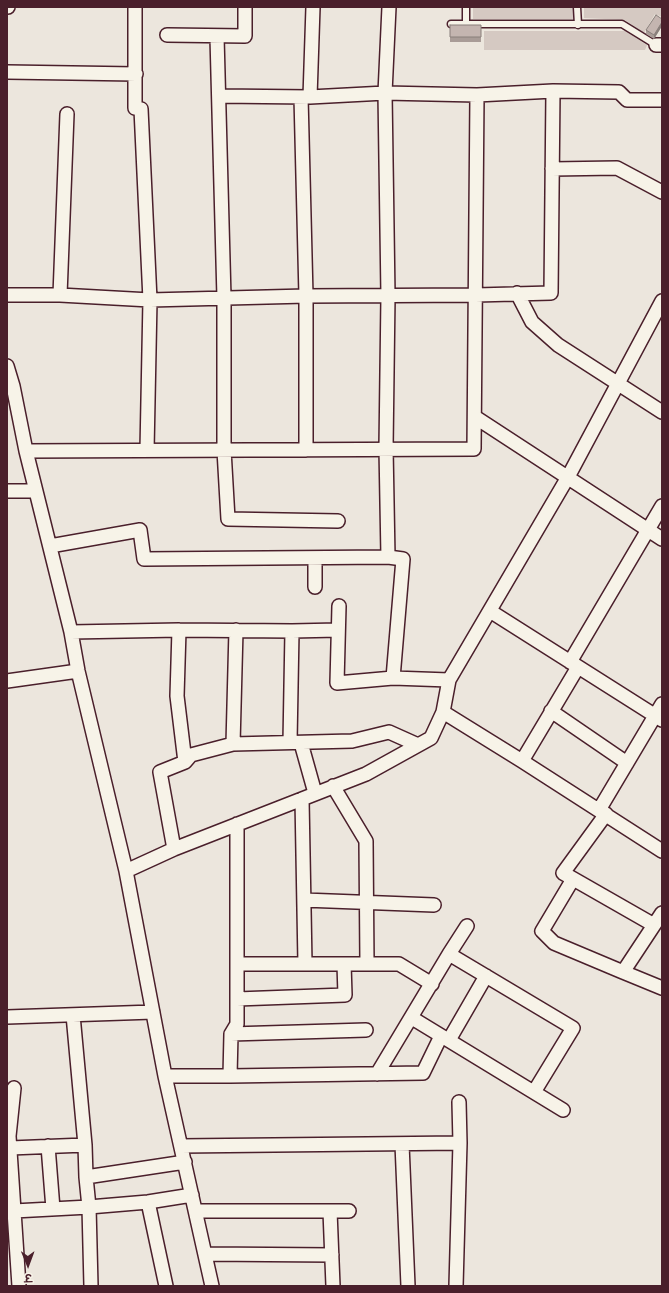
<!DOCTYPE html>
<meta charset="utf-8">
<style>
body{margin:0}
#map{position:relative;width:669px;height:1293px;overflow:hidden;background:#ece6dd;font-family:"Comic Neue","Playpen Sans Deva",sans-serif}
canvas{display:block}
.frame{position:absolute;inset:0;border:8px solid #4a1f2b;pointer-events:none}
.north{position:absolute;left:8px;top:1245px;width:40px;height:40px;-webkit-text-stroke:3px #f7f3e8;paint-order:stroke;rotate:179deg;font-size:11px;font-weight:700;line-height:16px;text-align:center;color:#4a1f2b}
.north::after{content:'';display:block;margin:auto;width:14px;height:18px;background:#4a1f2b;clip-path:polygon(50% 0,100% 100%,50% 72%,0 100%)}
</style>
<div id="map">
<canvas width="669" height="1293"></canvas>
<div class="frame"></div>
<div class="north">उ</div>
</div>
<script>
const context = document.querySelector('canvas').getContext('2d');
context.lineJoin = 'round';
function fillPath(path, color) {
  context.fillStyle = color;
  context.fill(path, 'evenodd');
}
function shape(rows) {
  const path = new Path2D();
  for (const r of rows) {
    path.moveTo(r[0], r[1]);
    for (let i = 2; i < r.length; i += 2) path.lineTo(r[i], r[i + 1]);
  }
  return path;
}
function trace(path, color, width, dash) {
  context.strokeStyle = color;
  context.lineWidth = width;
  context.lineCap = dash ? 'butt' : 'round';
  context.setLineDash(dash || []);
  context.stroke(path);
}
fillPath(shape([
 [473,7,573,7,573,19,473,19],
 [584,7,662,7,662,17,655,14,644,33,625,20,584,18],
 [484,31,625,31,647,45,645,50,484,50]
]), '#d5c9c2');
const lane = shape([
 [466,7,466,24],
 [577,7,578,25],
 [451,24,622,24,656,45]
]);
const street = shape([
 [7,7,8,7],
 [135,7,135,108,141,109,150,300,147,450],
 [167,35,245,36,245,7],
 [217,37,224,298,224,450,228,519,338,521],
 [656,45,662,45],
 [7,72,136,74],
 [219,96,310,97,385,93,477,95,553,91,619,92,627,100,662,100],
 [301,97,306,296,306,450],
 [310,97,313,7],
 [552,169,617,168,662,192],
 [517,293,532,322,558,345,662,412],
 [7,295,60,295,150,300,306,296,476,295,551,293,553,91],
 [60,295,67,114],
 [7,366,13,386,26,451,71,632,78,671,126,871,165,1076,212,1286],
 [475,417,662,539],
 [26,451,474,449,477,95],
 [7,491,35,491],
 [50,546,140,530,144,559,388,557,403,559,393,678],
 [388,557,386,448,388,296,385,93,389,7],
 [315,558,315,587],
 [339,606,337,683,393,678,449,680],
 [490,611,662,720],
 [179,630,177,696,185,762],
 [71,632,179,630,292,631,338,630],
 [570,662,662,506],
 [7,681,78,671],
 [551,711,627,763],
 [443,712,522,761,662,851],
 [290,742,292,631],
 [301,743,315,793],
 [233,744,236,630],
 [522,761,578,667],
 [333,786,366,841,367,964],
 [302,799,305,964],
 [599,810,662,704],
 [606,814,563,873,654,925],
 [174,849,160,772,185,762,191,755,233,744,352,741,389,732,418,745],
 [126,871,174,849,366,774,431,738,443,712,449,680,568,477,662,301],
 [573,879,542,931,554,943,623,972],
 [304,900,434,905],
 [662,913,623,972,662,988],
 [449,954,573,1028,534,1092],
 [237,964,399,964,432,984],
 [237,999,345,995,344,964],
 [73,1015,85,1145,86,1177,89,1207,91,1286],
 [7,1017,153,1012],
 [412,1018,563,1110],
 [231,1034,366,1030],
 [449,1040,486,976],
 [377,1074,449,954,467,926],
 [165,1076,230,1076,423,1073,441,1036],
 [230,1076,231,1034,237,1024,237,824],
 [14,1088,9,1136,19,1286],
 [402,1144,408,1286],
 [48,1146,53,1209],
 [181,1146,460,1143],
 [10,1148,85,1145],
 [86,1177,185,1162],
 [148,1202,166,1286],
 [14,1211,89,1207,148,1202,192,1195],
 [196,1211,349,1211],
 [330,1211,333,1286],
 [205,1254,332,1255],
 [456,1286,460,1143,459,1102]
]);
trace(lane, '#4a1f2b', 9);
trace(street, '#4a1f2b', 16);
trace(lane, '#f7f3e8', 6);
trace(street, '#f7f3e8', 13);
fillPath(shape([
 [662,19,662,26,654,39,646,34,646,30],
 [450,25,481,25,481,42,450,42]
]), '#a99c97');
fillPath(shape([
 [662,22,662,26,654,39,654,35]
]), '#897f7b');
const building = shape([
 [656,15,662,19,662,22,654,35,646,30,656,15],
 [450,25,481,25,481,37,450,37,450,25]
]);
fillPath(building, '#c4b5b0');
trace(building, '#897f7b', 1);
</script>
